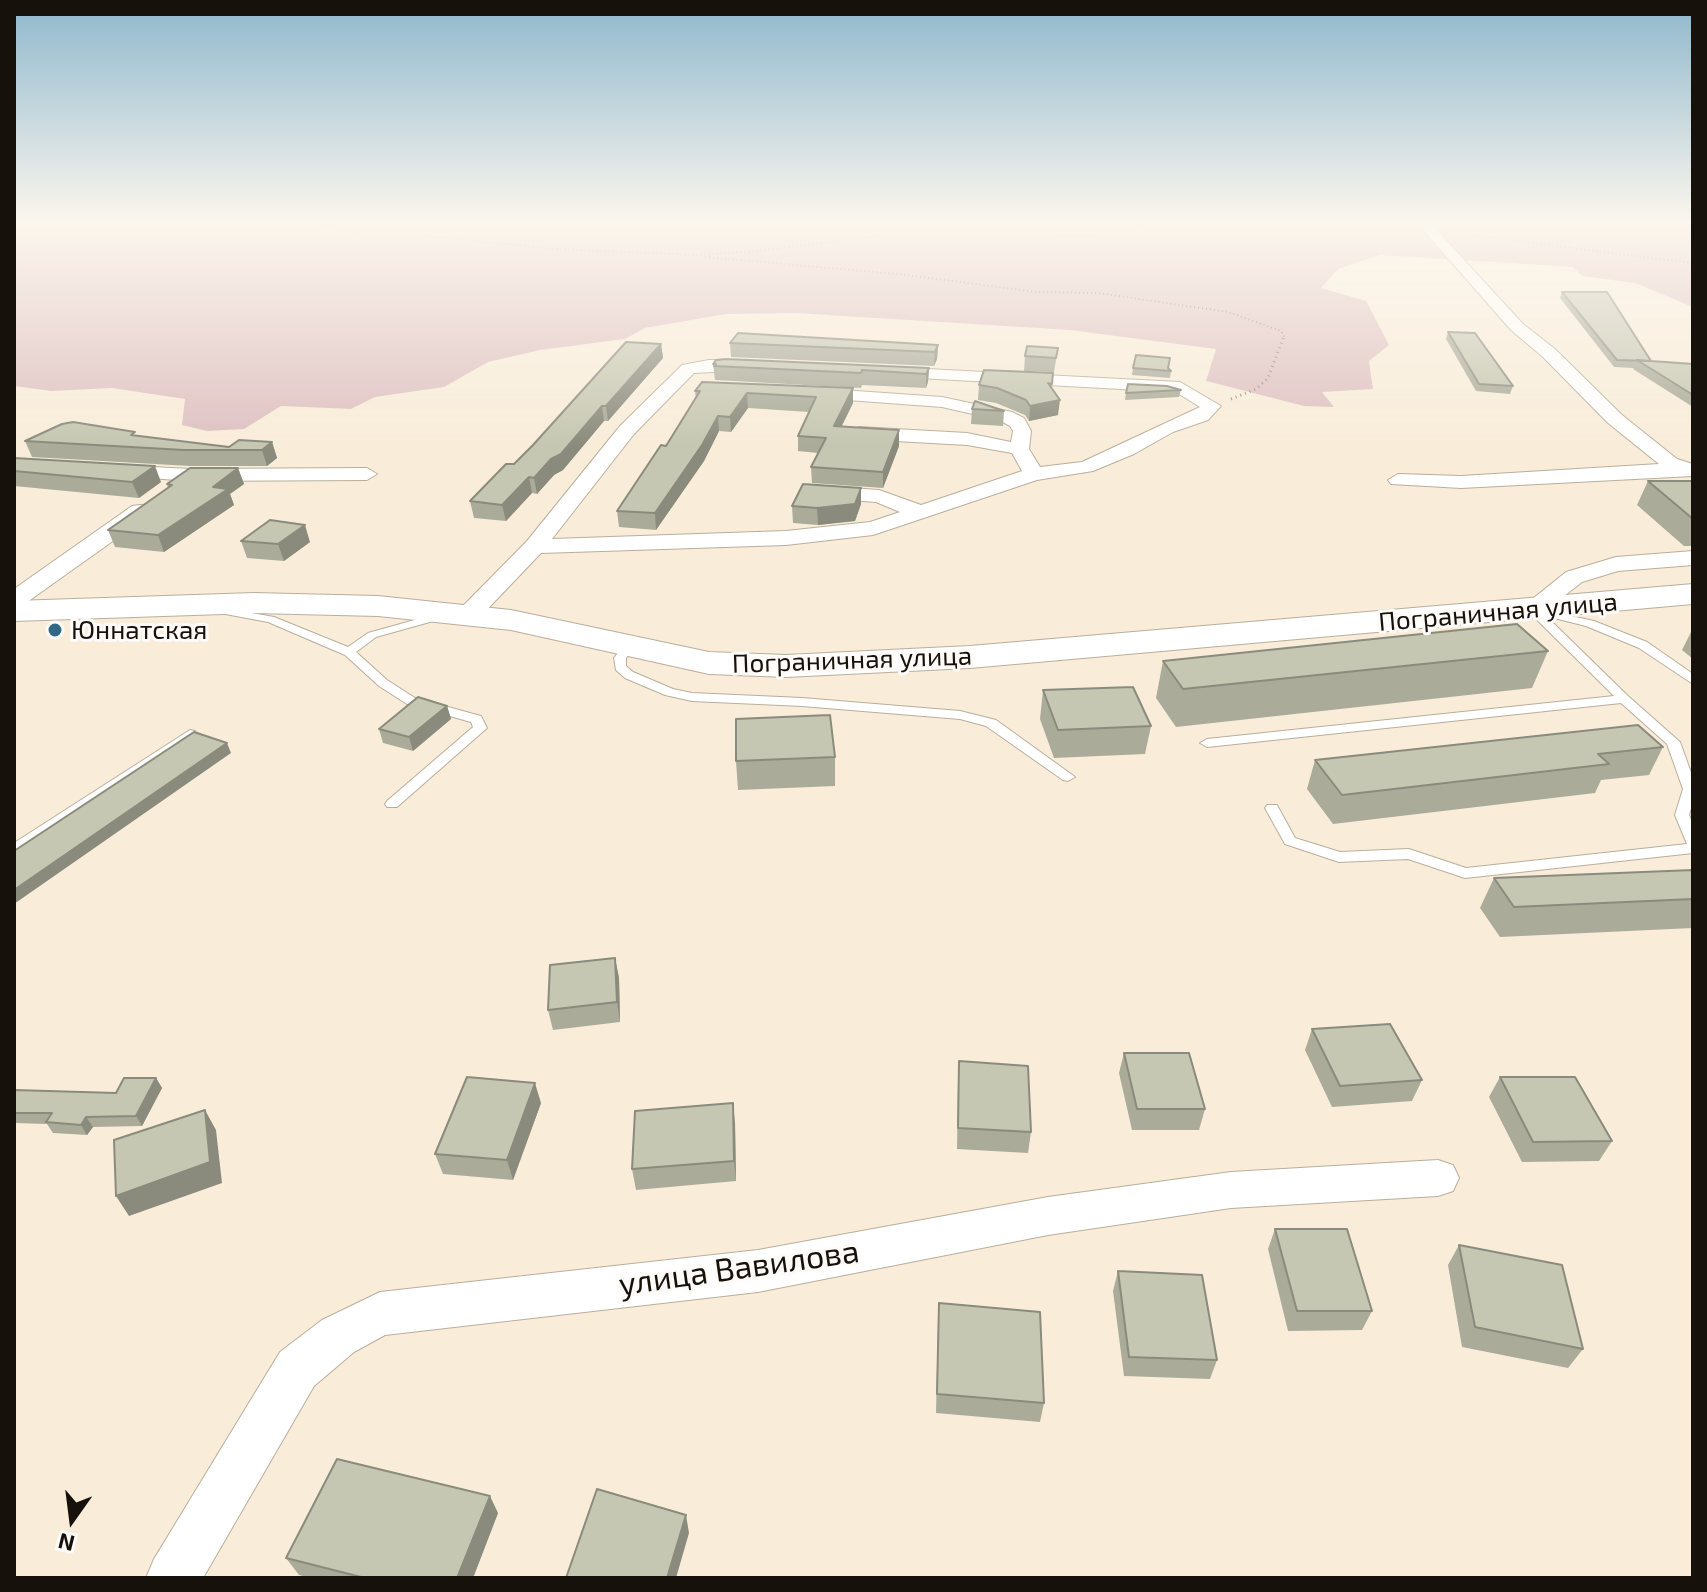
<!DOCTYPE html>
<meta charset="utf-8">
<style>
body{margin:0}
#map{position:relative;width:1707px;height:1592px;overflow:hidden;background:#f9edda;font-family:"Exo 2",sans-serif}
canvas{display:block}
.frame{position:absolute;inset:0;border:16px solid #16120b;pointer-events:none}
.north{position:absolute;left:32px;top:1480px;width:80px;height:80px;-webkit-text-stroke:6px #fefbf8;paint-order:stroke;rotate:194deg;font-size:22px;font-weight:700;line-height:32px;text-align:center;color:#16120b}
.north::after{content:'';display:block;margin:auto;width:28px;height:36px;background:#16120b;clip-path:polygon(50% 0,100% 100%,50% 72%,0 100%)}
</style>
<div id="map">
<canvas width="1707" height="1592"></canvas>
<div class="frame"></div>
<div class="north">N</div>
</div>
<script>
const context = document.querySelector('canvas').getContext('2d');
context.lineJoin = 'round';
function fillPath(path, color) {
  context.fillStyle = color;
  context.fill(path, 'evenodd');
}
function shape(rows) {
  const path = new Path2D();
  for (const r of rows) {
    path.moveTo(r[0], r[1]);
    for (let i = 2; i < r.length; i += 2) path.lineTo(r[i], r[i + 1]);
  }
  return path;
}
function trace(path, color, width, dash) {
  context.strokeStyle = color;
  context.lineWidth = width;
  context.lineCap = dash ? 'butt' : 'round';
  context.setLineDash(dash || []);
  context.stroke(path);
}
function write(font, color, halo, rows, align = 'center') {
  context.font = font + ' "Exo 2",sans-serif';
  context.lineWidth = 6;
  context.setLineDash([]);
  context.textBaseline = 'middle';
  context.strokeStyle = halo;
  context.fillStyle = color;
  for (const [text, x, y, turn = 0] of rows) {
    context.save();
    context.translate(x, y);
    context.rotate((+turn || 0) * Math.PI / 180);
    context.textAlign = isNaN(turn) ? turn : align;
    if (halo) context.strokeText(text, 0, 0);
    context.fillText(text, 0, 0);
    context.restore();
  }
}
fillPath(shape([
 [14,223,1693,223,1693,307,1635,283,1582,276,1573,267,1380,255,1338,269,1321,288,1366,301,1389,345,1369,361,1373,389,1322,392,1334,407,1304,406,1206,381,1216,349,1070,330,795,313,726,314,645,328,625,339,540,350,488,362,444,387,375,397,351,409,281,406,244,429,207,431,182,425,185,399,112,388,51,391,14,386]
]), '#dec1c2');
const lane = shape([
 [1532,606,1539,609,1594,621,1647,642,1693,674,1693,684,1639,648,1586,626,1546,616,1628,696,1680,742,1693,778,1693,802,1689,815,1693,824,1693,853,1465,878,1408,859,1339,862,1285,844,1265,808,1267,805,1277,805,1295,838,1340,852,1409,849,1466,868,1687,844,1675,815,1683,789,1667,744,1621,703,1207,747,1200,743,1207,739,1614,696,1528,611,1528,607,1532,606],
 [224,608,274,617,348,647,368,633,436,614,444,614,444,618,376,637,356,652,387,680,415,698,481,716,487,728,397,807,387,807,385,804,387,801,473,727,471,722,407,704,379,686,345,655,268,622,220,613,218,611,224,608],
 [629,643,635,647,626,658,626,666,633,672,673,689,692,693,802,698,960,711,996,720,1075,777,1068,781,1063,780,986,726,960,719,802,706,692,701,665,695,625,678,616,670,614,658,625,644,629,643],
 [190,730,195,731,197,734,195,737,14,855,14,843,190,730]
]);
const street = shape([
 [1417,223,1430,223,1523,324,1555,349,1622,415,1677,459,1693,464,1693,476,1461,488,1391,484,1388,480,1398,474,1461,476,1659,464,1608,423,1543,357,1511,330,1417,223],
 [709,360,753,360,761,365,753,370,694,373,634,434,552,539,786,531,870,522,900,512,876,502,823,498,813,492,823,486,879,490,921,505,1022,471,1012,453,967,445,859,439,850,433,859,427,967,433,1011,442,1013,431,1010,426,999,420,942,407,807,397,804,393,813,388,942,397,1012,412,1024,418,1031,431,1029,449,1040,467,1082,462,1200,407,1176,392,882,376,879,372,882,368,888,367,1180,382,1221,406,1208,420,1173,432,1134,454,1093,471,1037,480,873,535,786,545,541,553,478,619,460,619,457,614,460,609,527,541,620,426,682,365,709,360],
 [116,465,190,469,367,468,377,474,367,480,190,481,109,475,106,471,109,467,116,465],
 [140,505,148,506,151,511,148,516,23,605,14,607,14,589,132,506,140,505],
 [1693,551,1693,565,1618,571,1582,582,1541,614,1523,614,1520,609,1566,572,1616,557,1693,551],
 [1438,1160,1453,1165,1459,1178,1453,1191,1438,1196,1231,1208,1048,1235,758,1292,385,1335,354,1352,314,1386,203,1578,146,1578,154,1559,280,1352,322,1320,380,1292,758,1250,1048,1197,1231,1172,1438,1160]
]);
const secondary = shape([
 [1693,584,1693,604,970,668,786,677,709,674,511,630,378,616,254,613,14,621,14,601,254,593,378,596,511,610,709,652,786,655,970,646,1693,584]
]);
trace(lane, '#b9ae9c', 2);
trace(street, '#b9ae9c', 2);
trace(secondary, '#b9ae9c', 2);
trace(shape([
 [319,223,350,233,418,235,554,249,696,255,757,251,892,234,1100,236,1149,223],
 [1389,223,1403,225],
 [1461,234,1693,263],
 [705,257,898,274,1037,292,1098,293,1228,312,1281,331,1285,338]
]), '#928a7c', 2, [1, 3]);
trace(shape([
 [1231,399,1256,389,1268,378,1284,336]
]), '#928a7c', 3, [1, 4]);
fillPath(lane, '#fff');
fillPath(street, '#fff');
fillPath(secondary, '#fff');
fillPath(shape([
 [1562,292,1651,361,1693,364,1693,407,1633,369,1634,368,1614,367,1560,298],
 [1448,332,1513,386,1510,394,1476,391,1446,339],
 [730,343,938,345,937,359,934,366,731,357],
 [661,344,663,358,608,421,604,421,563,470,554,475,537,494,532,493,506,521,474,518,470,501],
 [1058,348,1054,372,1024,371,1025,356],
 [713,364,929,368,928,382,926,388,862,385,861,388,715,380],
 [1133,368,1168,368,1171,371,1170,378,1132,375],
 [1053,373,1052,388,1058,415,1029,421,1025,415,996,403,978,400,979,385],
 [702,382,853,403,842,426,899,446,883,488,812,483,811,467,818,453,798,451,798,436,809,412,748,408,731,432,719,431,704,461,656,530,619,527,617,511,666,446,696,399,695,391],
 [1181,390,1179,397,1125,400,1126,393],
 [972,409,1004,411,1003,426,971,424],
 [137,436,229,447,272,442,277,458,267,466,190,466,32,457,25,441],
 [14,458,161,482,139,498,14,486],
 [238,468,244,484,230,494,234,505,164,552,115,547,108,530,168,488,167,484],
 [1648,481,1693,481,1693,546,1684,546,1637,505],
 [861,504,855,521,818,525,793,523,792,506],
 [241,541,310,542,284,561,247,558],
 [1693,628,1693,659,1682,650],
 [1548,651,1532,688,1176,727,1156,698,1163,661],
 [1043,690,1151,726,1145,754,1054,758,1040,719],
 [447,706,451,719,413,751,383,743,379,729],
 [1663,747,1649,775,1601,780,1595,793,1333,824,1307,789,1315,760],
 [835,757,835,786,738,790,736,761],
 [1693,870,1693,928,1500,937,1480,908,1494,878],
 [615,958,619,978,620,1022,553,1030,548,1010],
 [1312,1029,1422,1080,1412,1101,1332,1107,1305,1050],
 [1124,1053,1205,1109,1199,1130,1132,1130,1119,1073],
 [959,1061,1031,1132,1028,1153,957,1149,958,1082],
 [1500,1077,1612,1141,1599,1161,1522,1162,1489,1097],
 [156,1078,162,1088,142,1126,93,1127,87,1135,53,1133,47,1124,14,1123,14,1090,116,1093],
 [541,1103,513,1180,443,1174,435,1154],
 [735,1123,736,1181,636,1190,632,1169],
 [1275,1229,1372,1311,1362,1330,1288,1331,1268,1249],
 [1459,1245,1583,1349,1568,1368,1462,1347,1448,1265],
 [1118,1271,1217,1360,1210,1379,1124,1376,1113,1291],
 [939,1303,1044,1403,1040,1422,936,1413,938,1323],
 [498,1513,473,1578,311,1578,299,1575,286,1558]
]), '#aaab99');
fillPath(shape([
 [661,344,663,358,608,421,606,406],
 [938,345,937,359,934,366,935,352],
 [929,368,928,382,926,388,926,374],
 [853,388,853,403,834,441,834,426],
 [747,393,748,408,731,432,730,417],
 [1060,400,1058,415,1029,421,1030,406],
 [602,406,604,421,563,470,554,475,537,494,534,478],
 [718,416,719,431,704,461,656,530,655,513],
 [899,430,899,446,883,488,883,472],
 [272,442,277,458,267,466,262,450],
 [155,466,161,482,139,498,132,482],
 [238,468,244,484,230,494,234,505,164,552,158,535,213,487],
 [529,477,532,493,506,521,502,505],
 [861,488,861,504,855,521,818,525,817,508],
 [305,525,310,542,284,561,278,544],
 [447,706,451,719,413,751,409,737],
 [227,743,231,753,14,904,14,890],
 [615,958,619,978,620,1022,617,1002],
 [156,1078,162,1088,142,1126,136,1116],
 [535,1083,541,1103,513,1180,507,1160],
 [733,1103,735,1123,736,1181,734,1161],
 [205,1110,216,1130,222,1183,129,1216,116,1196],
 [86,1117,93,1127,87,1135,81,1125],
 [490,1496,498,1513,473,1578,457,1578],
 [686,1515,689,1533,676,1578,667,1578]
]), '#8b8b7d');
const building = shape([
 [1562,292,1607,292,1651,361,1617,360,1562,292],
 [1448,332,1475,333,1513,386,1479,384,1448,332],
 [738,333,938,345,935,352,730,343,738,333],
 [626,342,661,344,606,406,602,406,561,454,551,459,534,478,529,477,502,505,470,501,506,464,514,464,533,445,626,342],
 [1027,346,1058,348,1056,358,1025,356,1027,346],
 [1136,355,1170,358,1168,368,1171,371,1133,368,1136,355],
 [726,359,929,368,926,374,862,370,861,373,714,366,716,364,713,364,716,360,726,359],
 [1637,360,1693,364,1693,395,1637,360],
 [984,370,1053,373,1052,384,1048,383,1060,400,1030,406,1026,400,997,388,979,385,984,370],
 [702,382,853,388,834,426,899,430,883,472,811,467,826,438,798,436,816,397,747,393,730,417,718,416,702,445,655,513,617,511,661,445,666,446,700,391,695,391,702,382],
 [1128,384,1167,386,1181,390,1126,393,1128,384],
 [975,401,1004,411,972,409,975,401],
 [73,422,135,432,131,435,229,447,239,440,272,442,262,450,184,450,25,441,62,424,73,422],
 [14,458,155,466,132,482,14,471,14,458],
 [190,468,238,468,213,487,228,489,158,535,108,530,172,485,167,484,190,468],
 [1648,481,1693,481,1693,519,1648,481],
 [803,484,861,488,855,504,817,508,792,506,803,484],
 [270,520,305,525,278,544,241,541,270,520],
 [1517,624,1548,651,1183,689,1163,661,1517,624],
 [1133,687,1151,726,1058,730,1043,690,1133,687],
 [418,697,447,706,409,737,379,729,418,697],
 [830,715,835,757,736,761,736,719,830,715],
 [1638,725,1663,747,1598,754,1609,764,1342,795,1315,760,1638,725],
 [194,732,227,743,14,890,14,851,194,732],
 [1693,870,1693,899,1514,907,1494,878,1693,870],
 [615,958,617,1002,548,1010,550,965,615,958],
 [1390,1024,1422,1080,1340,1086,1312,1029,1390,1024],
 [1124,1053,1189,1053,1205,1109,1137,1109,1124,1053],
 [959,1061,1028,1066,1031,1132,958,1128,959,1061],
 [467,1077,535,1083,507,1160,435,1154,467,1077],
 [1500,1077,1575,1077,1612,1141,1533,1142,1500,1077],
 [124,1078,156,1078,136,1116,86,1117,81,1125,46,1122,52,1113,14,1113,14,1090,116,1093,124,1078],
 [733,1103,734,1161,632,1169,635,1111,733,1103],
 [205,1110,210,1162,116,1196,114,1140,205,1110],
 [1275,1229,1347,1229,1372,1311,1297,1311,1275,1229],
 [1459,1245,1562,1265,1583,1349,1475,1327,1459,1245],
 [1118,1271,1202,1275,1217,1360,1129,1357,1118,1271],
 [939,1303,1040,1312,1044,1403,937,1394,939,1303],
 [337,1459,490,1496,457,1578,365,1578,286,1558,337,1459],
 [597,1489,686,1515,667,1578,566,1578,597,1489]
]);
fillPath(building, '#c6c7b2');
trace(building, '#8b8b7d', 2);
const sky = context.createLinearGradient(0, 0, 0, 446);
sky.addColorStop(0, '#8eb7cc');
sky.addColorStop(0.5, '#fcf7ee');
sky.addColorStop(1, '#fcf7ee00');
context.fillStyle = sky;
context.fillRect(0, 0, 1707, 446);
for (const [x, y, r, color] of [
 [55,630,8,"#316883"]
]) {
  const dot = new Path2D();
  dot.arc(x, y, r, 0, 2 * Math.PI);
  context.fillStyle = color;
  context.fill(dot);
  trace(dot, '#fefbf8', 3);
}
write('26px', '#16120b', '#fefbf8', [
 ["Пограничная улица",1498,612,-5],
 ["Пограничная улица",852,660,-2]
]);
write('26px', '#16120b', '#fefbf8', [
 ["Юннатская",71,630]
], 'left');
write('32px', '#16120b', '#fefbf8', [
 ["улица Вавилова",739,1268,-8]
]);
</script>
